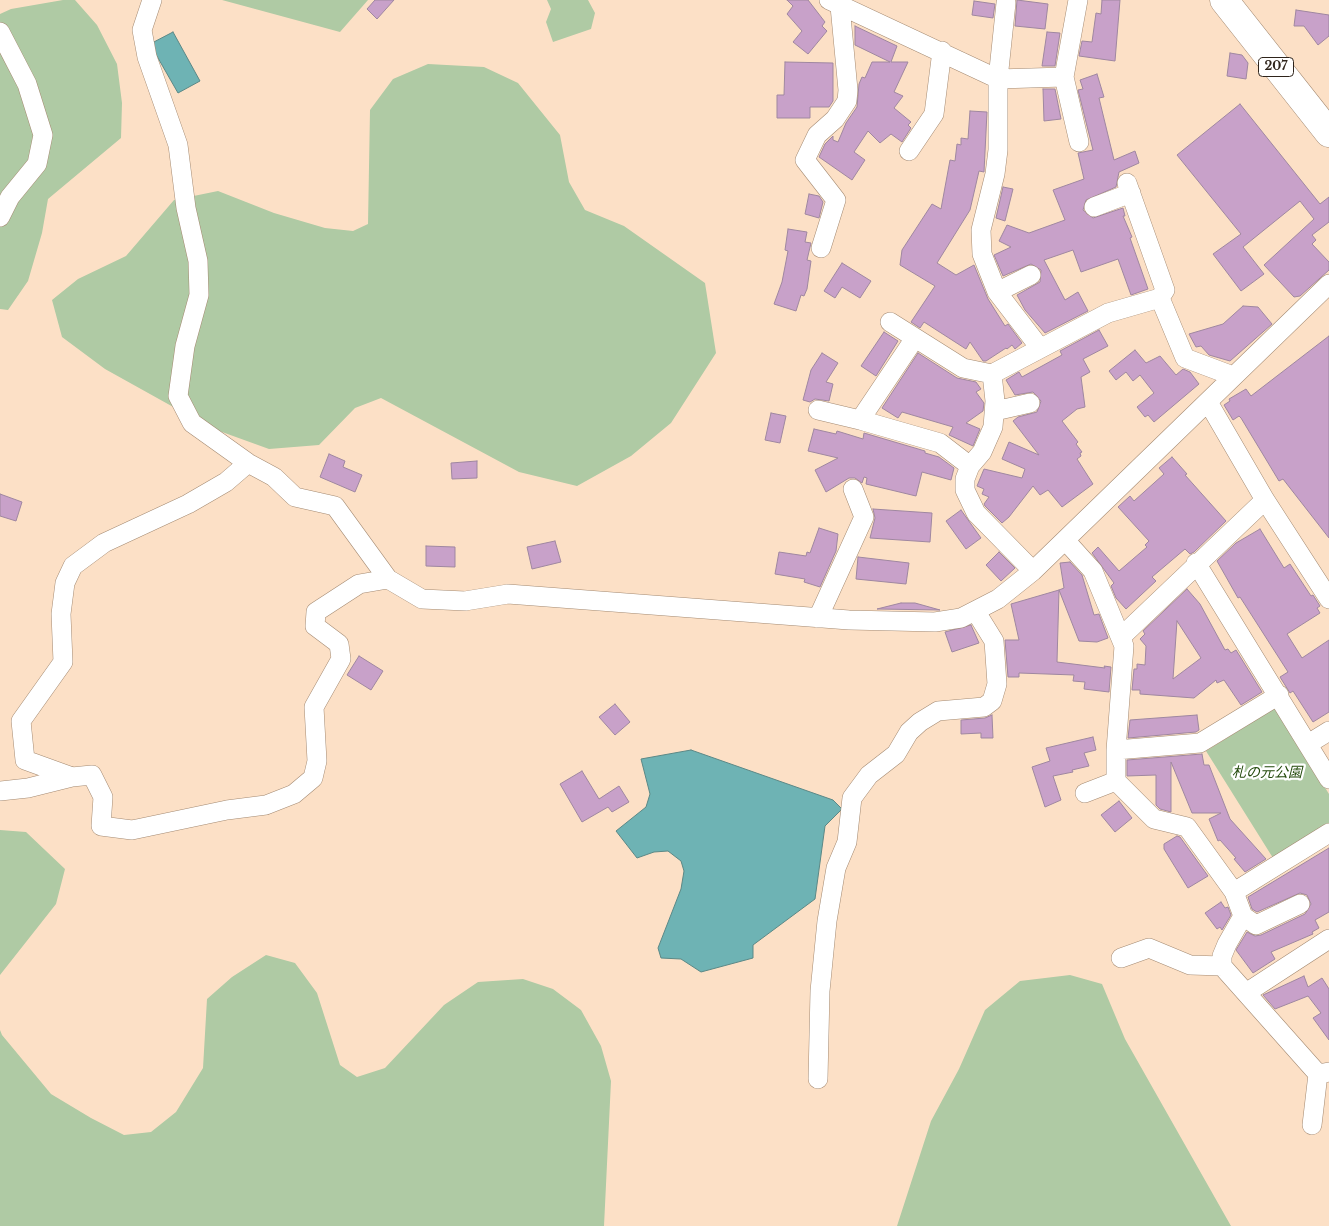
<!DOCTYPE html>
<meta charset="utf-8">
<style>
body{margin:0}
canvas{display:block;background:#fce0c6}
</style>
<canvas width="1329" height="1226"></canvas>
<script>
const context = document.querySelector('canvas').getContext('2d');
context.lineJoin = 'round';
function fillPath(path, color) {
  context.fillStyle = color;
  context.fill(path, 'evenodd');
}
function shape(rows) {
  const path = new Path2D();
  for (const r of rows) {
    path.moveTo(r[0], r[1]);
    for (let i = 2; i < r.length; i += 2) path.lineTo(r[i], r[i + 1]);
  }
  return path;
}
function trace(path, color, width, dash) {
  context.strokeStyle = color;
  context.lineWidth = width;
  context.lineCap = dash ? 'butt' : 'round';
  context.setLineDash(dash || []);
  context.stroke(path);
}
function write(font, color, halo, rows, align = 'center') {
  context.font = font + ' "Libre Baskerville","Noto Sans JP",serif';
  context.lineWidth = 4.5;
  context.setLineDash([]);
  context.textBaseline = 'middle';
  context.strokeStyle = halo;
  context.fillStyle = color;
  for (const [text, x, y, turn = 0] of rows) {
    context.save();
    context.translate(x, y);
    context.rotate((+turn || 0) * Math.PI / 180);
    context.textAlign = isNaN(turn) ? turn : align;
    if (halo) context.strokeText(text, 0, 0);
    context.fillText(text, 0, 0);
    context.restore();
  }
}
fillPath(shape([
 [63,0,75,0,97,25,117,64,122,103,121,138,48,199,42,233,28,281,8,310,0,309,0,14,11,9],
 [222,0,368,0,340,32],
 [547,0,588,0,595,13,591,29,553,42,546,22,551,9],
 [428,64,484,67,518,83,560,135,569,182,585,210,624,226,705,283,716,353,671,423,631,456,577,486,519,472,381,398,355,408,319,445,269,449,211,428,105,369,62,337,52,300,78,279,126,256,174,200,218,191,274,213,325,228,353,231,368,224,370,110,393,79],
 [1275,708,1329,794,1329,823,1273,858,1206,751],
 [0,830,26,832,65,869,56,904,0,975],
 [266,955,295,963,317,993,340,1065,357,1077,385,1068,444,1005,478,982,523,979,553,989,581,1010,601,1046,611,1081,604,1226,0,1226,0,1030,2,1035,51,1094,91,1118,124,1135,151,1132,176,1112,203,1068,207,999,232,977],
 [1070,975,1102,984,1125,1039,1231,1226,897,1226,931,1121,959,1069,985,1010,1020,981]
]), '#afcaa4');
const water = shape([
 [173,32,200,81,178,93,150,44,173,32],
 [691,750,833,800,842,809,825,826,815,899,753,945,753,958,701,972,681,959,661,958,658,948,681,889,684,871,681,861,668,851,654,852,637,858,616,831,646,807,650,794,641,759,691,750]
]);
fillPath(water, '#6eb3b4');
trace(water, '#5b8886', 1);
const building = shape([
 [375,0,394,0,377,19,367,9,375,0],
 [787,0,808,0,825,22,822,26,827,31,808,54,793,42,802,31,787,14,793,6,787,0],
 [1017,0,1048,4,1045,29,1015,26,1017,0],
 [1102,0,1120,0,1115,61,1079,56,1082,41,1092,42,1096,13,1101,14,1102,0],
 [974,1,995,4,993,18,972,15,974,1],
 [1296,10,1329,15,1329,36,1318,45,1304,26,1294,26,1296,10],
 [855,26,897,46,891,62,908,62,894,92,903,96,894,108,911,122,908,125,911,128,902,142,891,134,880,143,868,131,854,152,865,160,852,180,819,157,825,144,833,136,833,140,838,142,846,123,857,107,859,84,862,77,865,78,872,62,890,62,855,45,855,26],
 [1047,32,1060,33,1055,66,1042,66,1047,32],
 [1230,53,1242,55,1248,63,1246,79,1227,76,1230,53],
 [785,62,833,63,833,101,829,107,810,107,810,118,777,118,777,95,784,95,785,62],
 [1097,74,1104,97,1099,98,1114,160,1135,151,1139,163,1119,172,1116,187,1086,200,1083,210,1093,218,1123,208,1125,216,1123,216,1132,237,1130,238,1148,289,1131,295,1118,259,1081,272,1073,250,1044,260,1065,300,1078,292,1088,311,1045,333,1025,310,1017,295,1040,282,1041,270,1031,264,1003,276,994,255,1011,247,999,241,1007,225,1029,233,1065,220,1053,190,1084,179,1078,153,1093,150,1078,90,1083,89,1080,80,1097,74],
 [1043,89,1055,89,1061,119,1044,121,1043,89],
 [1240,104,1320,204,1329,197,1329,222,1312,235,1316,240,1312,244,1329,262,1329,270,1300,296,1294,297,1264,265,1314,219,1300,201,1243,247,1264,274,1241,291,1213,254,1241,234,1177,155,1240,104],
 [970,111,987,112,984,172,979,171,970,210,937,263,956,275,974,265,988,299,1005,326,1008,324,1022,343,1015,349,1012,345,1007,349,1006,348,986,361,983,361,970,342,966,349,924,322,920,328,911,322,935,286,900,265,902,250,932,204,941,209,950,160,955,161,957,144,961,145,961,138,968,139,970,111],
 [1003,187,1013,189,1005,221,996,218,1003,187],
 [809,194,819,196,823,202,819,218,805,214,809,194],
 [788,229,807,232,805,242,811,243,807,260,811,261,807,289,804,296,801,295,796,311,774,304,782,282,788,251,785,250,788,229],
 [842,263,871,281,860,298,842,287,835,298,824,291,842,263],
 [1243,306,1258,307,1272,324,1230,361,1209,355,1201,346,1196,347,1189,334,1223,324,1243,306],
 [1099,330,1108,346,1083,359,1090,372,1081,377,1085,407,1077,409,1062,421,1078,442,1076,444,1082,452,1080,453,1081,456,1077,459,1093,484,1062,507,1048,490,1040,495,1033,486,1009,517,1002,523,985,506,984,504,989,497,982,494,984,489,977,486,984,469,1022,478,1025,469,1002,459,1009,442,1039,455,1013,421,1018,417,1037,412,1041,401,1033,392,1015,395,1006,380,1019,372,1022,377,1062,355,1060,351,1099,330],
 [884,332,898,341,876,376,861,366,884,332],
 [1329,336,1329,538,1283,479,1279,481,1241,418,1239,416,1233,420,1224,405,1230,401,1229,399,1246,389,1251,396,1329,336],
 [1135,350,1146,363,1160,356,1176,375,1183,369,1190,372,1199,384,1154,422,1148,415,1145,417,1137,407,1154,393,1140,375,1133,381,1126,372,1116,380,1109,371,1135,350],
 [822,353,838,363,826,382,833,384,829,401,815,399,810,402,803,400,811,370,822,353],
 [918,353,957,378,976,382,981,389,976,392,984,403,983,411,966,423,980,429,973,446,949,435,953,427,902,412,898,418,882,408,918,353],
 [771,413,786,416,780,443,765,440,771,413],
 [814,429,836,434,837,431,863,439,864,433,925,451,925,453,939,457,954,468,951,480,922,472,916,496,866,484,867,478,864,477,862,483,855,478,849,478,826,492,815,470,838,458,808,451,814,429],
 [329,454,345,461,343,467,362,475,355,492,320,477,329,454],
 [1172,457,1187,474,1185,475,1226,521,1194,552,1190,554,1185,549,1152,577,1156,581,1126,609,1116,598,1111,586,1114,583,1092,553,1098,547,1119,571,1147,547,1145,545,1149,541,1118,507,1130,496,1134,501,1164,474,1159,468,1172,457],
 [477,461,477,478,452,479,451,463,477,461],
 [0,494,22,502,16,521,0,516,0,494],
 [873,509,932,513,930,542,870,538,875,518,873,509],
 [961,510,981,538,966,549,946,521,961,510],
 [819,528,838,534,836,551,820,587,804,582,805,579,775,574,779,552,806,556,807,552,810,553,819,528],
 [1260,529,1284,568,1290,564,1311,596,1313,595,1320,606,1317,608,1320,613,1287,634,1302,658,1329,640,1329,712,1313,722,1293,691,1290,693,1280,677,1288,672,1240,597,1238,598,1217,561,1236,543,1260,529],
 [555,541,561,562,532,569,527,547,555,541],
 [426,546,455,547,455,567,426,566,426,546],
 [999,552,1015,568,1001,581,986,565,999,552],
 [858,557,909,563,906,584,856,579,858,557],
 [1070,562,1082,575,1094,615,1099,614,1108,638,1097,642,1079,641,1059,590,1064,588,1060,563,1070,562],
 [1187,589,1200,604,1225,650,1228,649,1231,653,1236,650,1262,692,1241,705,1224,680,1217,683,1216,680,1194,698,1140,694,1140,690,1132,690,1134,669,1137,669,1137,664,1145,665,1146,646,1140,639,1145,634,1143,631,1187,589],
 [1177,621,1201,658,1173,679,1177,621],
 [1059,590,1057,662,1105,668,1104,666,1111,667,1109,692,1084,689,1085,682,1073,681,1074,675,1019,673,1019,677,1008,677,1005,640,1019,640,1011,604,1059,590],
 [901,603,915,603,940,610,877,609,901,603],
 [971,625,979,643,952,652,945,632,971,625],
 [359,656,383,671,371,690,347,675,359,656],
 [615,704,630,722,615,735,599,717,615,704],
 [992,715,993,738,981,738,981,733,961,734,961,720,985,718,992,715],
 [1197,715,1199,730,1196,732,1128,738,1130,720,1197,715],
 [1093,737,1096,750,1084,753,1089,766,1072,770,1073,772,1053,776,1061,800,1045,807,1032,767,1050,761,1046,748,1093,737],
 [1202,754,1204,765,1209,765,1230,819,1266,859,1245,872,1234,859,1236,858,1220,840,1218,841,1209,819,1221,813,1192,813,1171,762,1171,812,1160,809,1156,805,1156,775,1127,776,1127,760,1202,754],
 [582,771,599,799,619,786,629,802,612,812,608,807,582,822,560,784,582,771],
 [1119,801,1132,818,1115,832,1101,815,1119,801],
 [1177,836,1180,837,1208,876,1188,888,1164,849,1164,844,1177,836],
 [1329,848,1329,912,1315,920,1319,928,1312,932,1313,934,1271,952,1275,959,1253,973,1236,950,1247,932,1255,936,1261,935,1305,914,1311,904,1307,895,1300,893,1257,912,1252,909,1248,897,1329,848],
 [1221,902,1225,908,1228,907,1231,915,1222,930,1220,927,1217,929,1205,913,1221,902],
 [1304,976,1308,987,1322,978,1329,989,1329,1040,1313,1018,1321,1013,1308,996,1275,1009,1263,995,1304,976]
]);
fillPath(building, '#c8a1c9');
trace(building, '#9f87a0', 1);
const minor = shape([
 [152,0,142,30,147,57,178,145,186,208,198,261,199,295,185,346,178,396,192,423,248,463,274,477,295,497,335,506,388,579,422,599,465,601,508,594,849,620,935,622,961,618,998,599,1033,571,1329,284],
 [829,0,998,79,998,150,995,174,981,230,982,254,997,292,1040,348],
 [1078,0,1064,77,1079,142],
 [1006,3,998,79,1064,77],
 [0,32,27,84,43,135,37,164,10,197,0,217],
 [909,151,934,114,942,51],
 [1127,183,1165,290,1160,298],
 [1094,207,1131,193],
 [821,248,836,200,805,160,817,135,835,119,847,101,848,90,840,6],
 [997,292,1031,275],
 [890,322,963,368,992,374],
 [1208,402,1265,500,1329,599],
 [818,410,860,420,940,443,970,466],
 [995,411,1030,403],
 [860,420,915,338],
 [1065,540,1093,571,1124,646,1116,750,1116,781,1154,819,1187,827,1234,892,1243,916,1227,944,1222,956,1222,966,1318,1074,1329,1072],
 [1196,563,1329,779],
 [1033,571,976,513,965,490,965,479,970,466,982,452,993,427,995,401,992,374,1108,313,1160,298,1185,358,1233,376],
 [818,618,864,517,853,489],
 [1121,637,1265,500],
 [1308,744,1329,731],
 [1116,750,1200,743,1279,695],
 [72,777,25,760,21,721,63,662,61,614,65,583,73,566,104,543,188,504,226,482,248,463],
 [0,791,28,788,72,777,92,775,103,797,101,826,132,830,227,810,266,805,294,794,313,778,317,761,314,707,341,659,339,644,315,626,316,612,359,584,388,579],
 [1085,793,1116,781],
 [1234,892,1329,833],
 [1243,916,1256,925,1300,904],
 [1121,958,1149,948,1190,965,1222,966],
 [1246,993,1329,939],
 [818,1079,820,991,827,921,836,868,847,842,852,798,869,775,896,754,909,732,920,722,938,711,984,707,992,701,997,684,994,641,976,612],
 [1312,1125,1318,1074]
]);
const highway = shape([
 [1224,0,1329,133]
]);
trace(minor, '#a48a72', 20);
trace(highway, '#a48a72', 29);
trace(minor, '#fff', 19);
trace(highway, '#fff', 28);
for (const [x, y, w] of [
 [1276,67,35]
]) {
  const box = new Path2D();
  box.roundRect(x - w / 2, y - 9.5, w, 19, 4);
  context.fillStyle = '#fff';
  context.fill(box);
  trace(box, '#2f241b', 1);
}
write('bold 12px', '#2f241b', null, [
 ["207",1276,67]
]);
write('italic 14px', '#22490a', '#fff', [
 ["札の元公園",1267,773]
]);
</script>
